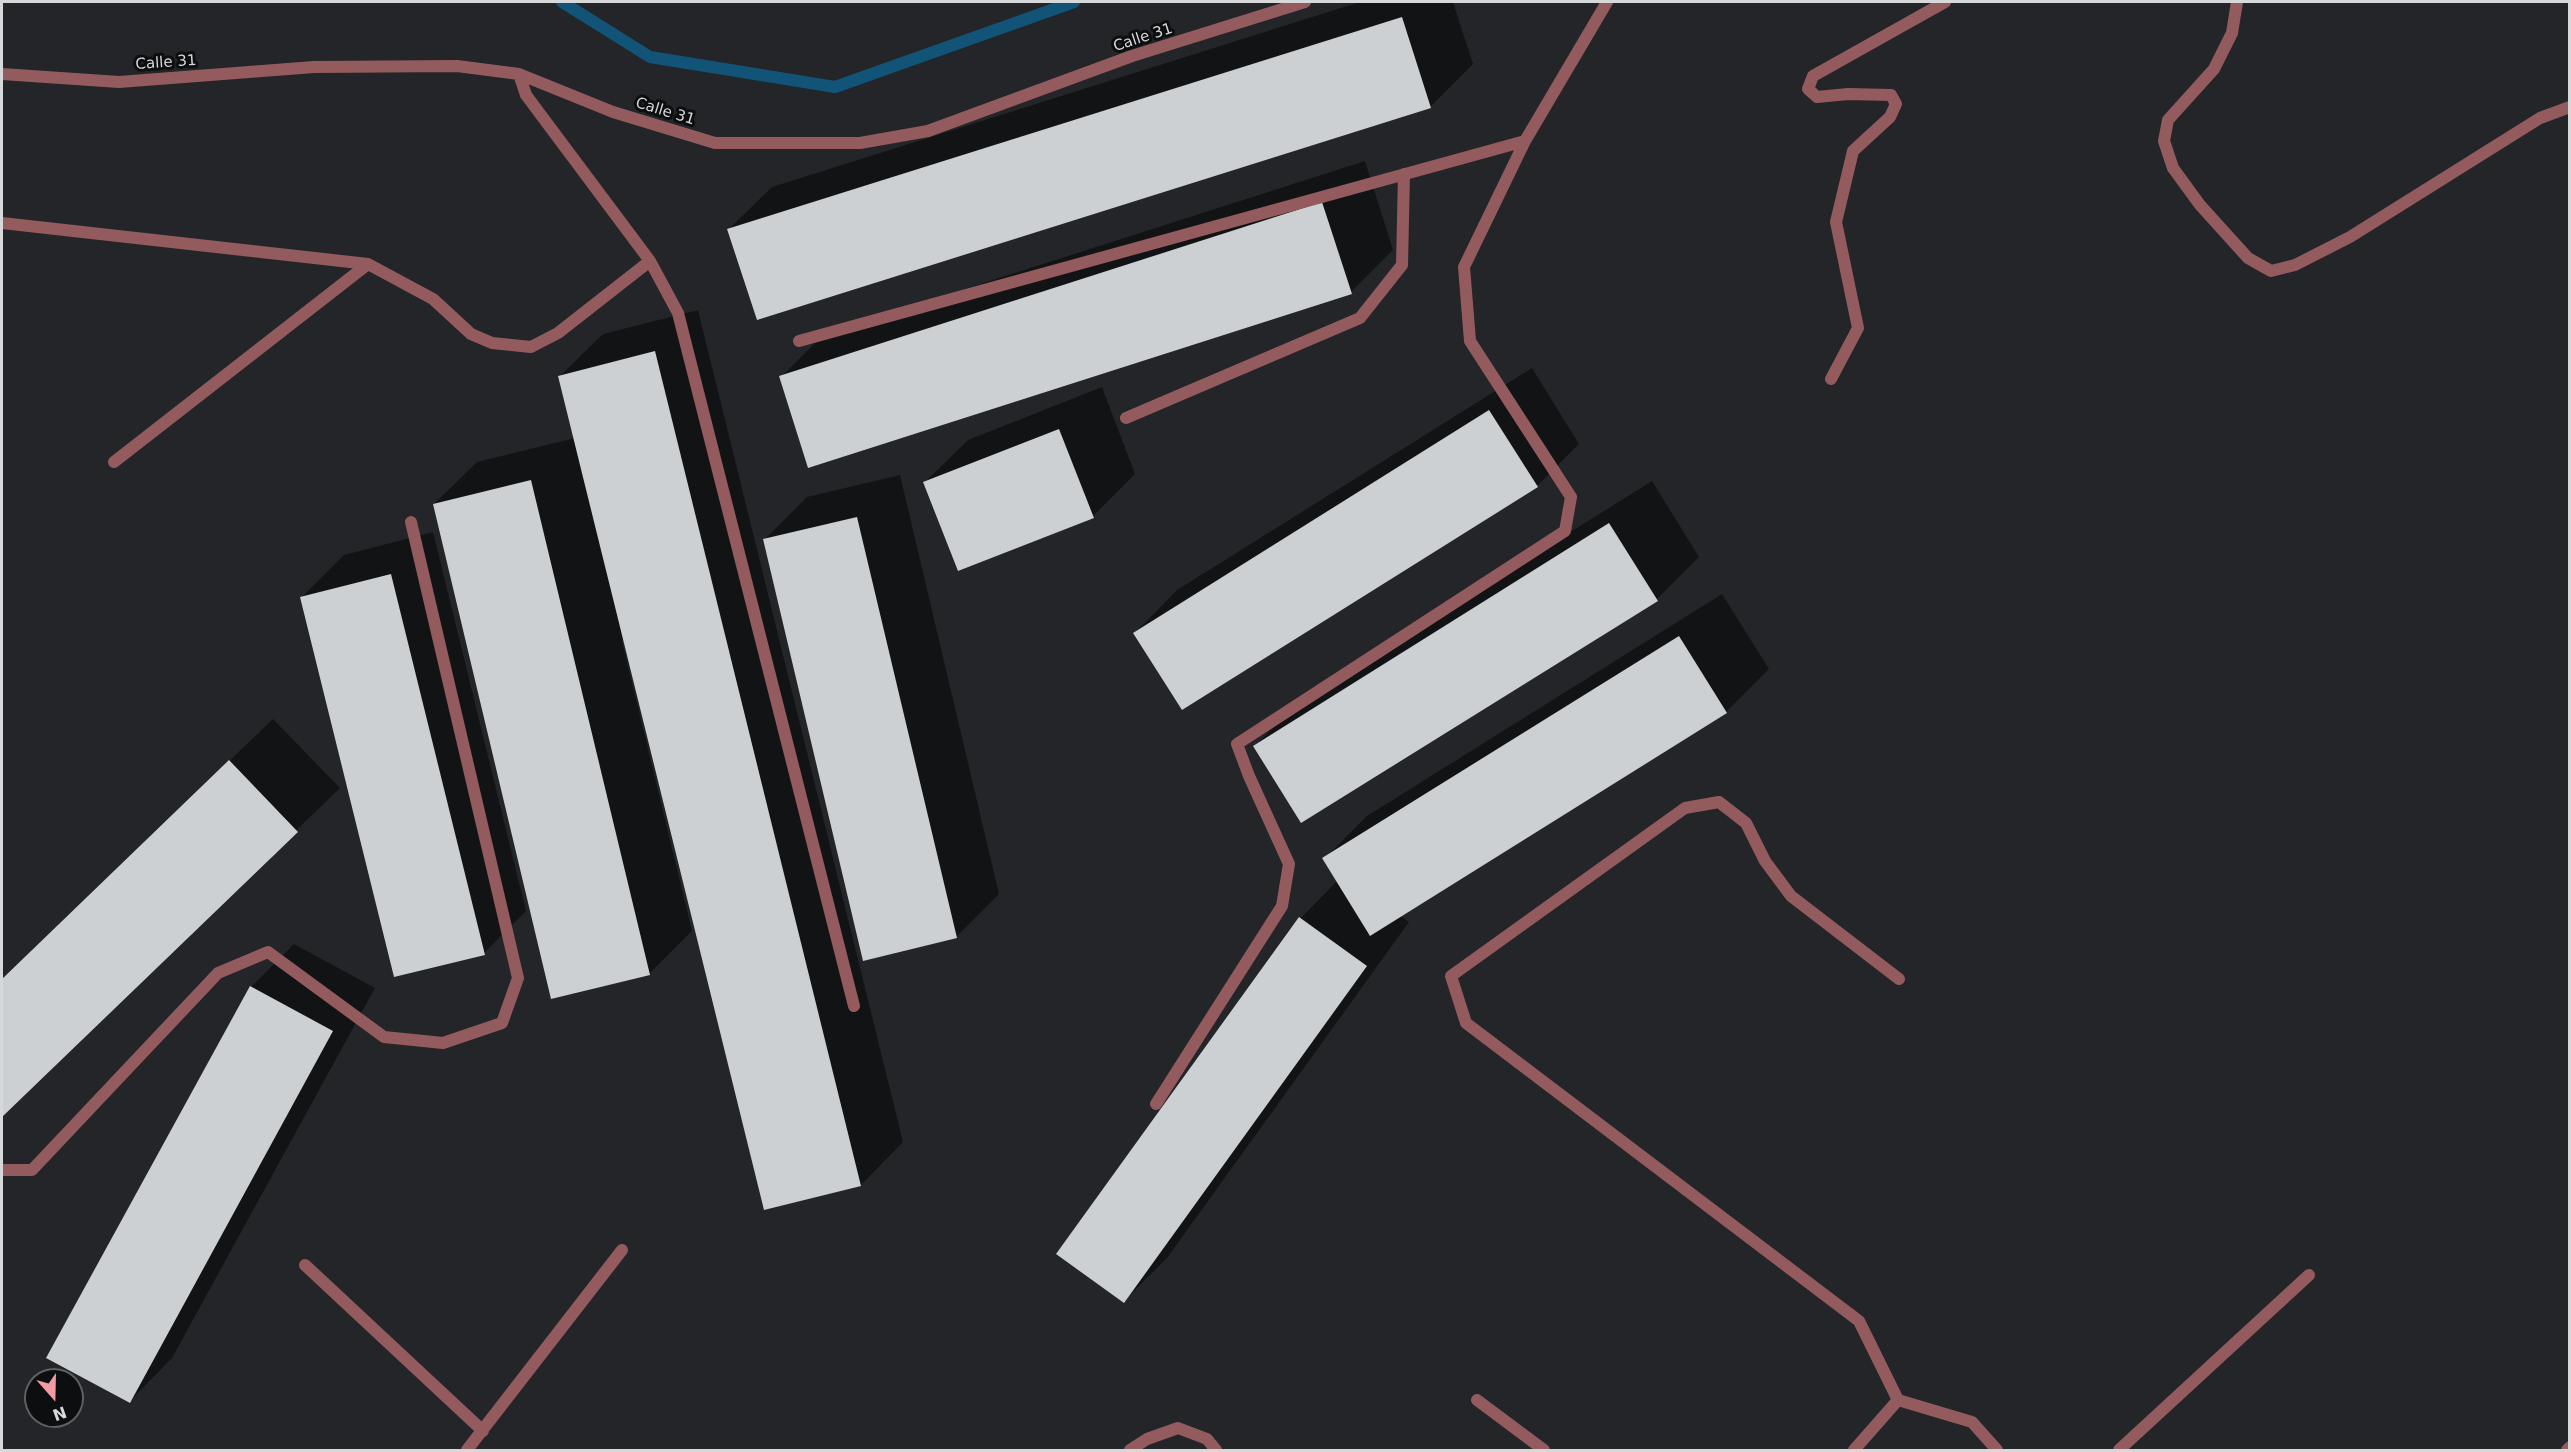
<!DOCTYPE html>
<style>
body{margin:0}
#map{position:relative;width:2571px;height:1452px;overflow:hidden;background:#232528;font-family:"DejaVu Sans",sans-serif}
canvas{display:block}
.frame{position:absolute;inset:0;border:3px solid #d6d8d9;pointer-events:none}
.north{position:absolute;left:24px;top:1368px;width:60px;height:60px;box-sizing:border-box;background:#0d0e0f;border:2px solid #5d5f60;border-radius:50%;rotate:160deg;font-size:16px;font-weight:700;line-height:24px;text-align:center;color:#d6d8d9}
.north::after{content:'';display:block;margin:auto;width:21px;height:27px;background:#f49aa1;clip-path:polygon(50% 0,100% 100%,50% 72%,0 100%)}
</style>
<div id="map">
<canvas width="2571" height="1452"></canvas>
<div class="frame"></div>
<div class="north">N</div>
</div>
<script>
const context = document.querySelector('canvas').getContext('2d');
context.lineJoin = 'round';
function fillPath(path, color) {
  context.fillStyle = color;
  context.fill(path, 'evenodd');
}
function shape(rows) {
  const path = new Path2D();
  for (const r of rows) {
    path.moveTo(r[0], r[1]);
    for (let i = 2; i < r.length; i += 2) path.lineTo(r[i], r[i + 1]);
  }
  return path;
}
function trace(path, color, width, dash) {
  context.strokeStyle = color;
  context.lineWidth = width;
  context.lineCap = dash ? 'butt' : 'round';
  context.setLineDash(dash || []);
  context.stroke(path);
}
function write(font, color, halo, rows, align = 'center') {
  context.font = font + ' "DejaVu Sans",sans-serif';
  context.lineWidth = 6;
  context.setLineDash([]);
  context.textBaseline = 'middle';
  context.strokeStyle = halo;
  context.fillStyle = color;
  for (const [text, x, y, turn = 0] of rows) {
    context.save();
    context.translate(x, y);
    context.rotate((+turn || 0) * Math.PI / 180);
    context.textAlign = isNaN(turn) ? turn : align;
    if (halo) context.strokeText(text, 0, 0);
    context.fillText(text, 0, 0);
    context.restore();
  }
}
fillPath(shape([
 [1360,2,1453,2,1473,64,1430,107,729,229,772,187],
 [1365,161,1393,250,1351,292,781,377,824,334],
 [698,310,903,1142,861,1185,766,1209,625,640,622,641,692,931,649,974,434,504,477,462,575,438,560,376,603,334],
 [1532,368,1579,444,1537,486,1135,633,1177,590],
 [1102,387,1135,474,1093,516,925,482,968,440],
 [900,475,999,894,957,936,764,540,807,497],
 [1652,481,1699,557,1657,599,1255,746,1297,703],
 [433,532,526,911,484,953,302,597,344,555],
 [1722,594,1769,669,1726,712,1400,916,1409,922,1167,1258,1124,1301,1058,1253,1301,918,1338,880,1324,859,1367,816],
 [273,719,340,788,2,1115,2,979],
 [294,944,375,988,172,1358,130,1401,251,987]
]), '#0007');
trace(shape([
 [562,2,650,57,835,87,1074,2]
]), '#125478', 12);
fillPath(shape([
 [1402,17,1431,108,757,320,727,229],
 [1322,202,1352,294,808,468,779,376],
 [655,351,861,1186,764,1210,558,376],
 [1489,410,1538,487,1182,710,1133,633],
 [1059,429,1094,518,958,571,923,482],
 [531,480,650,975,551,999,433,504],
 [857,517,957,938,863,961,763,539],
 [1609,523,1658,601,1301,823,1253,746],
 [391,574,485,955,394,977,300,597],
 [1679,636,1727,713,1370,936,1322,858],
 [229,760,298,832,2,1117,2,979],
 [1299,917,1367,966,1124,1303,1056,1254],
 [250,986,333,1031,130,1403,46,1358]
]), '#ccd0d3');
trace(shape([
 [1831,379,1858,328,1836,222,1853,151,1890,117,1896,104,1891,95,1848,94,1817,97,1808,89,1813,76,1945,2],
 [2119,1450,2309,1275],
 [2567,1450,2570,1447]
]), '#945b5f', 12);
trace(shape([
 [2237,2,2232,33,2214,69,2168,120,2164,141,2173,168,2200,205,2248,258,2271,271,2295,265,2350,237,2540,118,2570,107],
 [2,74,119,82,314,67,457,66,519,74,613,112,715,143,860,143,928,131,1132,56,1305,2],
 [519,74,526,95,650,261,678,313,854,1006],
 [2,223,368,264,433,299,471,334,492,343,531,347,558,333,650,261],
 [799,341,1525,141,1607,2],
 [1126,418,1360,318,1402,265,1404,174],
 [114,462,368,264],
 [1899,979,1791,896,1765,861,1746,823,1719,802,1685,808,1451,976,1466,1023,1859,1321,1898,1400,1972,1422,1997,1450],
 [1156,1104,1282,906,1289,864,1249,776,1237,744,1565,531,1571,497,1470,341,1464,267,1525,141],
 [2,1170,32,1170,218,973,268,952,384,1037,443,1043,502,1023,518,978,411,522],
 [305,1265,483,1431],
 [1477,1400,1544,1450],
 [467,1450,622,1250],
 [1130,1450,1147,1439,1178,1428,1207,1439,1216,1450],
 [1854,1450,1898,1400]
]), '#945b5f', 12);
write('15px', '#d6d8d9', '#0d0e0f', [
 ["Calle 31",1143,38,-18],
 ["Calle 31",166,63,-4],
 ["Calle 31",665,112,17]
]);
</script>
